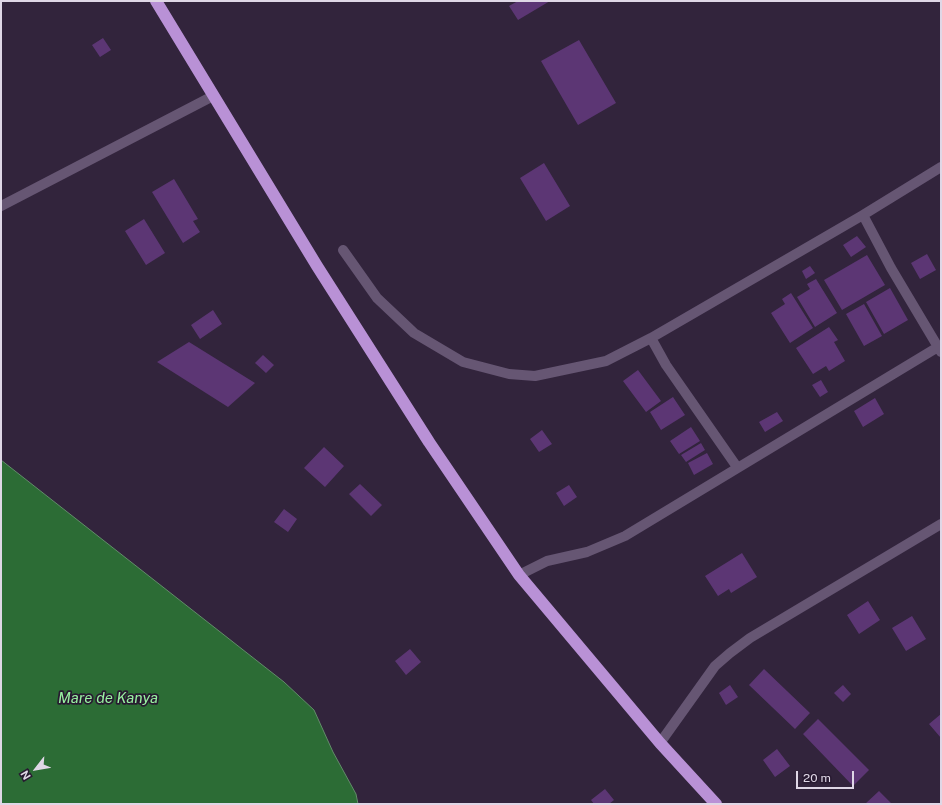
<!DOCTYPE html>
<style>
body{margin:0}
#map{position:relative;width:942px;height:805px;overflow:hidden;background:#32243c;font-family:"Public Sans",sans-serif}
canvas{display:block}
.frame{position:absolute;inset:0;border:2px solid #dfd7e6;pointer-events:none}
.north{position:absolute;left:16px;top:749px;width:40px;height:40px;-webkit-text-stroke:3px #281a31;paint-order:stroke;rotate:239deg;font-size:11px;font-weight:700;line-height:16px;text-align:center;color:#dfd7e6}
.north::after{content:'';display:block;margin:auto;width:14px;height:18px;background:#dfd7e6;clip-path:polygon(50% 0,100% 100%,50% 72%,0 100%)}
.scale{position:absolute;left:796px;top:771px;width:58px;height:18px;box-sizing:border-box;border:2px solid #dfd7e6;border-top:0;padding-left:5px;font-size:12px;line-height:14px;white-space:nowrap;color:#dfd7e6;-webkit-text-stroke:3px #281a31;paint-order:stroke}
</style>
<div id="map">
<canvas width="942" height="805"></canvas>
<div class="frame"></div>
<div class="north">N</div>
<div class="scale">20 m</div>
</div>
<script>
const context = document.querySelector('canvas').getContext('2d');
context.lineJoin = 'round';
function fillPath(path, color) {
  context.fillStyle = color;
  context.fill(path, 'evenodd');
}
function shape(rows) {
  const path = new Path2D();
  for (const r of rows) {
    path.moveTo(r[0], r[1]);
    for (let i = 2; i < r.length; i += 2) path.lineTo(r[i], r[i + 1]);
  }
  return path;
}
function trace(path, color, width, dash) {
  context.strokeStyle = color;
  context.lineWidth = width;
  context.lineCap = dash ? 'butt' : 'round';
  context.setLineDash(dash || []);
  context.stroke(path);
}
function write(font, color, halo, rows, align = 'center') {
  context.font = font + ' "Public Sans",sans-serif';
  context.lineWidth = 3.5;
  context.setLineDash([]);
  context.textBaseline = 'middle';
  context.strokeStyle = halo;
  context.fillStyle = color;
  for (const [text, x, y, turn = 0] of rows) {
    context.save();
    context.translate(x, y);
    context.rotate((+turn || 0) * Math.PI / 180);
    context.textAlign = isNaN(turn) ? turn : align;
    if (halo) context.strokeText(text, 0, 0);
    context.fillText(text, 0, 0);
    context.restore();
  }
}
const water = shape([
 [1,460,284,682,314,710,333,752,356,794,358,804,1,804,1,460]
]);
fillPath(water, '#2c6c35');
trace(water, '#628c6a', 1);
fillPath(shape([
 [518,1,550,1,518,20,509,6],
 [103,38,111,50,100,57,92,45],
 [579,40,616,103,578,125,541,61],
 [544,163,570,206,546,221,520,178],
 [174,179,198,219,193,221,200,232,183,243,152,192],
 [144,219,165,253,146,265,125,231],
 [857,236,866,247,851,257,843,245],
 [927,254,936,270,920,279,911,263],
 [867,255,885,285,842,310,824,280],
 [810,266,815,273,806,279,802,271],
 [816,279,837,313,815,327,797,297,810,289,807,284],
 [890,288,908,320,884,334,866,302],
 [791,293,813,328,790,343,771,313,785,304,782,299],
 [864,304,882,336,864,346,846,314],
 [213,310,222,324,200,339,191,325],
 [829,327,838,340,834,342,845,361,829,371,826,366,813,374,796,348],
 [189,342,255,383,228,407,157,362],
 [263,355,274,365,266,373,255,363],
 [638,370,661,401,646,412,623,381],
 [821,380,828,392,820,397,812,385],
 [673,397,685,415,661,430,650,412],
 [875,398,884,414,863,427,854,411],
 [777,412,783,421,765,432,759,422],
 [691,427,700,441,679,454,670,441],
 [542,430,552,444,539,452,530,439],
 [701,443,705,450,686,462,681,455],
 [324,447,344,466,325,487,304,468],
 [707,453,713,464,694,475,688,463],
 [360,484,382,505,371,516,349,494],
 [569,485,577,497,564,506,556,493],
 [284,509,297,519,288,532,274,522],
 [742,553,757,577,731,593,729,589,718,596,705,576],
 [868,601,880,620,859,634,847,615],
 [912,616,926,639,906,651,892,628],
 [410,649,421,662,406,675,395,661],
 [764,669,810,713,795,729,749,685],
 [730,685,738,697,726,705,719,693],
 [843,685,851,694,843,702,834,693],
 [941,714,941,738,929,724],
 [818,719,869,770,853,786,803,734],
 [777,749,790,766,775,777,763,760],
 [605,789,614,800,609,804,594,804,591,800],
 [879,791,892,804,865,804]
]), '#5c3674');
trace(shape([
 [941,167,863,215,891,268,941,352],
 [1,206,213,96],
 [343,250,377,298,414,333,463,362,509,374,535,376,606,361,651,338,863,215],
 [651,338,666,365,737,467],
 [519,575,547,561,587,552,625,536,938,347],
 [660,743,715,666,730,653,750,638,941,524]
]), '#665673', 10);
trace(shape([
 [156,1,317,266,429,442,519,575,660,743,716,804]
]), '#b991d6', 12);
write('italic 15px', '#99f1a1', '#281a31', [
 ["Mare de Kanya",108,698]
]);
</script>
